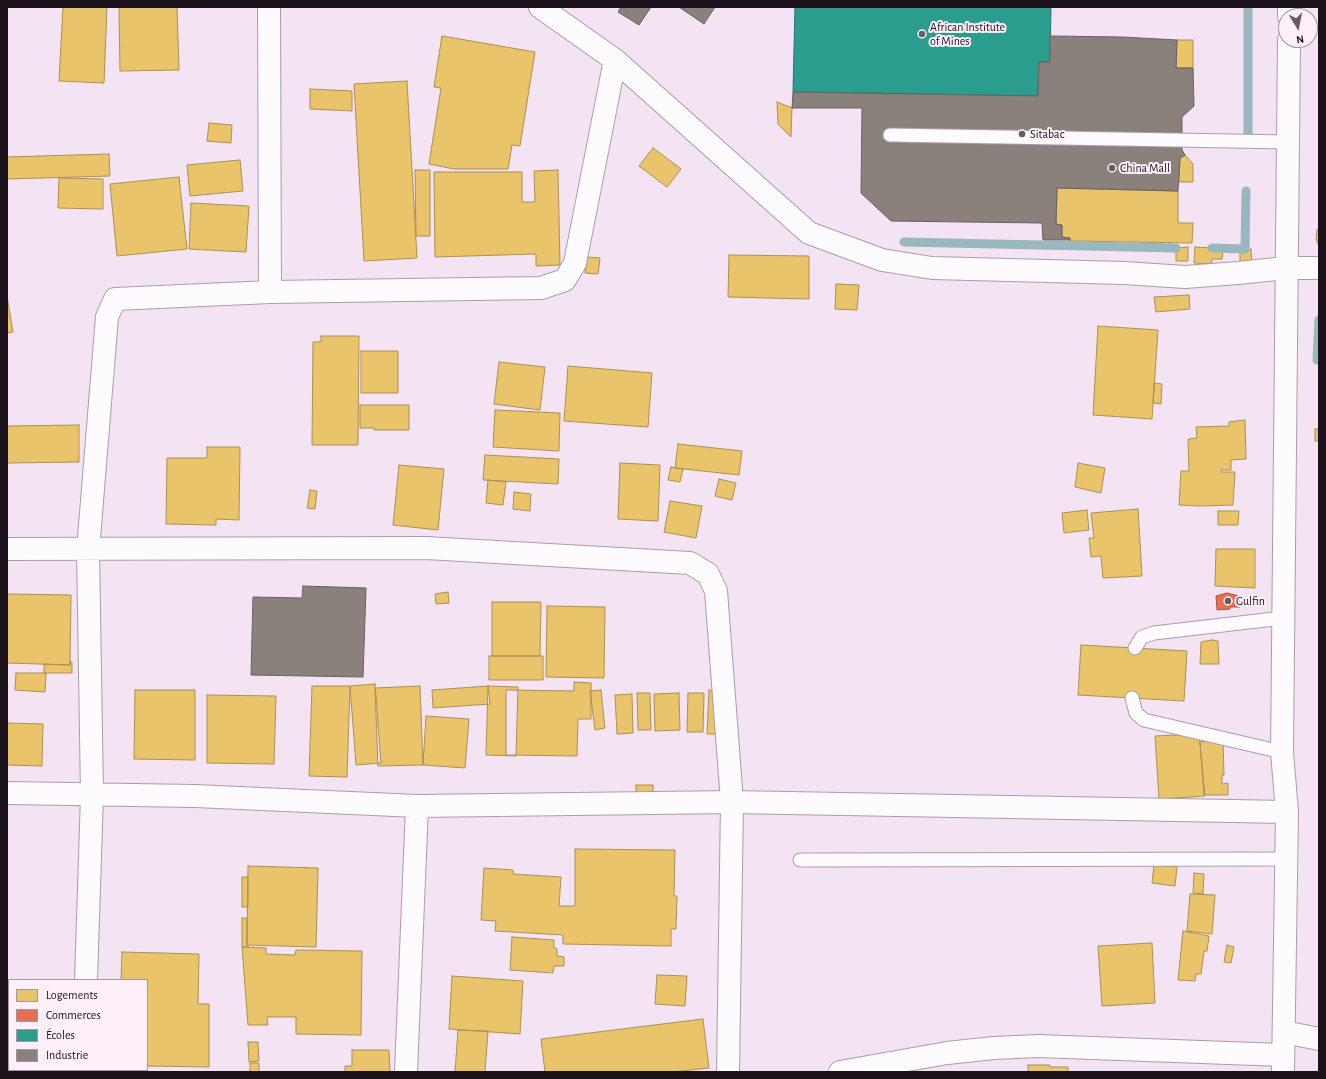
<!DOCTYPE html>
<meta charset="utf-8">
<style>
body{margin:0}
#map{position:relative;width:1326px;height:1079px;overflow:hidden;background:#f4e3f2;font-family:"Alegreya Sans",sans-serif}
canvas{display:block}
.frame{position:absolute;inset:0;border:8px solid #1c121b;pointer-events:none}
.legend{position:absolute;left:8px;top:979px;width:140px;height:92px;box-sizing:border-box;background:#fdf0fb;border:1px solid #a397a1;margin:0;padding:5px 7px;list-style:none;font-size:12px;color:#1c121b}
.legend li{display:flex;align-items:center;gap:8px;height:20px}
.legend b{width:20px;border:1px solid #a397a1}
.north{position:absolute;left:1278px;top:8px;width:40px;height:40px;box-sizing:border-box;background:#fdf0fb;border:1px solid #a397a1;border-radius:50%;rotate:170deg;font-size:11px;font-weight:700;line-height:16px;text-align:center;color:#1c121b}
.north::after{content:'';display:block;margin:auto;width:14px;height:18px;background:#685b66;clip-path:polygon(50% 0,100% 100%,50% 72%,0 100%)}
</style>
<div id="map">
<canvas width="1326" height="1079"></canvas>
<div class="frame"></div>
<ul class="legend">
<li><b style="height:11px;background:#e9c46a"></b>Logements</li>
<li><b style="height:11px;background:#e76f51"></b>Commerces</li>
<li><b style="height:11px;background:#2a9d8f"></b>Écoles</li>
<li><b style="height:11px;background:#8a817c"></b>Industrie</li>
</ul>
<div class="north">N</div>
</div>
<script>
const context = document.querySelector('canvas').getContext('2d');
context.lineJoin = 'round';
function fillPath(path, color) {
  context.fillStyle = color;
  context.fill(path, 'evenodd');
}
function shape(rows) {
  const path = new Path2D();
  for (const r of rows) {
    path.moveTo(r[0], r[1]);
    for (let i = 2; i < r.length; i += 2) path.lineTo(r[i], r[i + 1]);
  }
  return path;
}
function trace(path, color, width, dash) {
  context.strokeStyle = color;
  context.lineWidth = width;
  context.lineCap = dash ? 'butt' : 'round';
  context.setLineDash(dash || []);
  context.stroke(path);
}
function write(font, color, halo, rows, align = 'center') {
  context.font = font + ' "Alegreya Sans",sans-serif';
  context.lineWidth = 4;
  context.setLineDash([]);
  context.textBaseline = 'middle';
  context.strokeStyle = halo;
  context.fillStyle = color;
  for (const [text, x, y, turn = 0] of rows) {
    context.save();
    context.translate(x, y);
    context.rotate((+turn || 0) * Math.PI / 180);
    context.textAlign = isNaN(turn) ? turn : align;
    if (halo) context.strokeText(text, 0, 0);
    context.fillText(text, 0, 0);
    context.restore();
  }
}
const homes = shape([
 [63,7,107,7,104,83,59,81,63,7],
 [119,7,177,7,179,70,120,71,119,7],
 [442,36,535,52,520,146,512,145,508,169,454,169,429,164,441,88,434,87,442,36],
 [1177,40,1193,40,1193,68,1176,68,1177,40],
 [407,81,417,258,364,261,354,84,407,81],
 [310,89,352,91,352,111,310,109,310,89],
 [777,102,792,108,791,137,778,124,777,102],
 [209,123,232,125,231,143,207,141,209,123],
 [653,148,681,169,667,187,639,166,653,148],
 [109,154,110,176,7,179,7,157,109,154],
 [1185,155,1193,164,1193,182,1179,182,1180,158,1185,155],
 [240,160,243,191,190,196,187,165,240,160],
 [415,170,430,170,430,236,416,236,415,170],
 [558,170,560,265,536,266,536,254,435,257,434,172,522,172,522,202,535,202,534,171,558,170],
 [179,177,187,249,117,256,110,184,179,177],
 [59,178,103,179,103,209,58,208,59,178],
 [1057,188,1178,191,1178,223,1193,223,1192,243,1070,241,1070,238,1062,237,1062,225,1056,224,1057,188],
 [191,203,249,206,246,252,189,249,191,203],
 [1317,230,1319,230,1319,244,1317,243,1317,240,1316,240,1317,230],
 [1188,247,1188,261,1176,261,1176,248,1188,247],
 [1195,247,1212,248,1212,250,1223,250,1222,259,1212,259,1211,264,1194,263,1195,247],
 [1251,249,1252,264,1240,264,1240,250,1251,249],
 [729,255,809,256,809,299,728,297,729,255],
 [587,257,600,258,598,274,585,273,587,257],
 [836,284,859,285,857,310,835,309,836,284],
 [1189,295,1190,309,1156,312,1154,297,1189,295],
 [7,296,13,332,7,333,7,296],
 [1098,326,1158,330,1152,419,1093,415,1098,326],
 [321,336,359,336,358,445,312,445,313,342,321,342,321,336],
 [361,351,398,351,398,393,361,393,361,351],
 [499,362,545,367,540,410,494,404,499,362],
 [568,366,652,373,648,427,564,421,568,366],
 [1154,383,1162,384,1161,404,1153,403,1154,383],
 [360,405,409,405,409,430,374,430,374,428,360,428,360,405],
 [495,410,560,413,559,451,493,447,495,410],
 [1245,420,1246,459,1231,460,1231,470,1221,470,1221,472,1235,472,1233,505,1200,506,1179,505,1181,471,1189,471,1188,439,1197,438,1196,427,1229,426,1229,422,1245,420],
 [79,425,79,462,7,463,7,426,79,425],
 [1315,429,1319,429,1319,441,1315,441,1315,429],
 [678,444,742,451,739,475,675,468,678,444],
 [207,447,240,447,239,520,216,519,216,525,166,524,167,458,207,458,207,447],
 [485,455,559,459,558,484,483,480,485,455],
 [620,463,660,465,658,521,618,519,620,463],
 [1078,463,1105,468,1101,493,1075,487,1078,463],
 [399,465,444,469,438,530,393,525,399,465],
 [671,467,683,469,680,482,668,480,671,467],
 [719,479,736,483,732,500,715,496,719,479],
 [488,480,506,482,503,505,486,503,488,480],
 [310,490,317,491,315,509,307,508,310,490],
 [514,492,531,494,530,511,513,509,514,492],
 [670,501,702,506,696,538,664,532,670,501],
 [1138,509,1142,576,1103,578,1101,556,1091,557,1089,538,1094,538,1091,513,1138,509],
 [1087,510,1089,530,1064,533,1062,513,1087,510],
 [1218,511,1239,511,1238,525,1218,525,1218,511],
 [1216,549,1255,549,1255,588,1215,586,1216,549],
 [448,592,449,603,436,604,435,594,448,592],
 [7,594,71,595,70,665,7,663,7,594],
 [492,602,541,602,540,656,492,656,492,602],
 [547,606,605,607,604,678,546,677,547,606],
 [1212,640,1218,641,1219,664,1200,664,1201,642,1212,640],
 [1081,645,1187,651,1184,701,1078,695,1081,645],
 [489,656,543,656,543,680,489,680,489,656],
 [70,662,72,662,72,673,44,673,44,664,70,665,70,662],
 [16,673,46,673,45,692,15,690,16,673],
 [574,682,591,683,591,719,578,719,577,756,506,755,506,690,574,691,574,682],
 [375,684,381,763,356,765,350,686,375,684],
 [312,686,350,686,347,777,309,776,312,686],
 [420,686,423,765,378,766,375,688,420,686],
 [488,686,518,687,516,756,486,755,488,686],
 [488,686,490,704,433,708,432,690,488,686],
 [135,690,195,690,195,760,134,759,135,690],
 [601,690,605,728,595,730,590,691,601,690],
 [709,690,722,690,720,734,707,734,709,690],
 [637,693,650,693,651,730,638,730,637,693],
 [679,693,680,730,655,731,654,694,679,693],
 [688,693,704,693,703,732,687,732,688,693],
 [632,694,633,733,617,734,615,695,632,694],
 [207,695,276,696,274,764,207,763,207,695],
 [426,716,469,719,465,768,423,765,426,716],
 [7,723,43,724,42,766,7,765,7,723],
 [1199,734,1205,796,1159,799,1155,736,1199,734],
 [1223,738,1224,775,1222,775,1222,784,1228,783,1228,795,1204,795,1200,742,1223,738],
 [636,785,653,785,653,799,636,800,636,785],
 [575,849,675,850,674,896,677,896,676,929,671,929,671,946,563,944,563,935,495,931,496,921,481,920,484,868,513,870,513,874,561,877,559,906,575,906,575,849],
 [1154,865,1177,867,1175,886,1152,883,1154,865],
 [248,866,318,868,316,947,247,945,248,866],
 [1194,873,1204,874,1203,894,1193,893,1194,873],
 [242,877,248,877,248,907,242,907,242,877],
 [1190,894,1215,895,1212,934,1187,931,1190,894],
 [242,918,247,918,247,945,249,947,242,947,242,918],
 [1183,931,1209,936,1207,951,1204,951,1201,974,1196,974,1195,981,1178,980,1183,931],
 [512,937,554,940,554,948,557,949,557,956,564,957,564,966,554,966,553,973,510,970,512,937],
 [1152,943,1155,1003,1102,1006,1098,946,1152,943],
 [1227,945,1234,947,1231,963,1224,962,1227,945],
 [242,947,266,948,266,954,295,955,296,950,362,951,361,1035,296,1034,296,1017,267,1017,268,1025,248,1025,242,947],
 [122,952,199,954,198,1004,209,1004,209,1067,147,1066,147,980,121,980,122,952],
 [657,975,687,976,685,1006,655,1004,657,975],
 [452,976,523,981,520,1034,449,1029,452,976],
 [703,1019,709,1068,673,1072,545,1072,541,1039,703,1019],
 [458,1030,488,1031,485,1072,455,1072,458,1030],
 [248,1042,258,1042,259,1061,249,1062,248,1042],
 [352,1050,389,1050,390,1072,345,1072,345,1066,352,1066,352,1050],
 [250,1063,259,1063,259,1072,250,1072,250,1063],
 [1028,1065,1050,1065,1050,1067,1068,1067,1068,1072,1028,1072,1028,1065]
]);
fillPath(homes, '#e9c46a');
trace(homes, '#ac8f52', 1);
const shops = shape([
 [1227,593,1239,596,1240,607,1230,607,1230,609,1217,610,1216,596,1227,593]
]);
fillPath(shops, '#e76f51');
trace(shops, '#aa5341', 1);
const schools = shape([
 [795,7,1051,7,1050,62,1039,62,1038,96,793,92,795,7]
]);
fillPath(schools, '#2a9d8f');
trace(schools, '#26736c', 1);
const industry = shape([
 [621,7,651,7,639,25,618,12,621,7],
 [679,7,715,7,704,24,679,7],
 [1050,36,1122,37,1177,40,1176,68,1193,68,1194,106,1182,117,1182,150,1185,155,1180,158,1178,191,1057,188,1056,224,1062,225,1062,237,1070,238,1070,240,1043,240,1042,223,891,221,861,193,862,108,792,108,793,92,1038,96,1039,62,1050,62,1050,36],
 [303,586,366,588,363,677,251,675,253,597,302,598,303,586]
]);
fillPath(industry, '#8a817c');
trace(industry, '#69605f', 1);
trace(shape([
 [1248,7,1248,135],
 [904,242,1176,248],
 [1212,248,1245,249,1246,191],
 [1317,360,1319,320]
]), '#98b8be', 9);
const lane = shape([
 [890,135,1288,142],
 [1135,648,1142,637,1154,633,1283,618],
 [1132,698,1136,713,1144,720,1282,752],
 [800,860,1286,859]
]);
const street = shape([
 [269,7,270,292],
 [1286,268,1319,268],
 [7,549,426,548,690,563,708,574,716,591,732,802,728,1072],
 [7,793,195,796,417,806,732,802,1287,812],
 [86,980,92,795,88,550,107,317,115,299,270,292,541,288,565,280,575,263,615,60],
 [1284,1032,1319,1039],
 [83,1072,83,1070],
 [406,1072,417,806],
 [840,1072,947,1053,994,1048,1038,1046,1283,1055]
]);
const secondary = shape([
 [540,7,615,60,809,233,882,260,932,268,1124,273,1185,277,1238,273,1286,268]
]);
const primary = shape([
 [1289,16,1289,7],
 [1283,1072,1287,812,1282,752,1289,40]
]);
trace(lane, '#a99da8', 15);
trace(street, '#a99da8', 24);
trace(secondary, '#a99da8', 24);
trace(primary, '#a99da8', 24);
trace(lane, '#fdfbfd', 13);
trace(street, '#fdfbfd', 22);
trace(secondary, '#fdfbfd', 22);
trace(primary, '#fdfbfd', 22);
for (const [x, y, r, color] of [
 [922,34,4,"#685b66"],
 [1022,134,4,"#685b66"],
 [1112,168,4,"#685b66"],
 [1228,601,4,"#685b66"]
]) {
  const dot = new Path2D();
  dot.arc(x, y, r, 0, 2 * Math.PI);
  context.fillStyle = color;
  context.fill(dot);
  trace(dot, '#fdf0fb', 1.5);
}
write('12px', '#1c121b', '#fdf0fb', [
 ["African Institute",930,27],
 ["of Mines",930,41],
 ["Sitabac",1030,134],
 ["China Mall",1120,168],
 ["Gulfin",1236,601]
], 'left');
</script>
